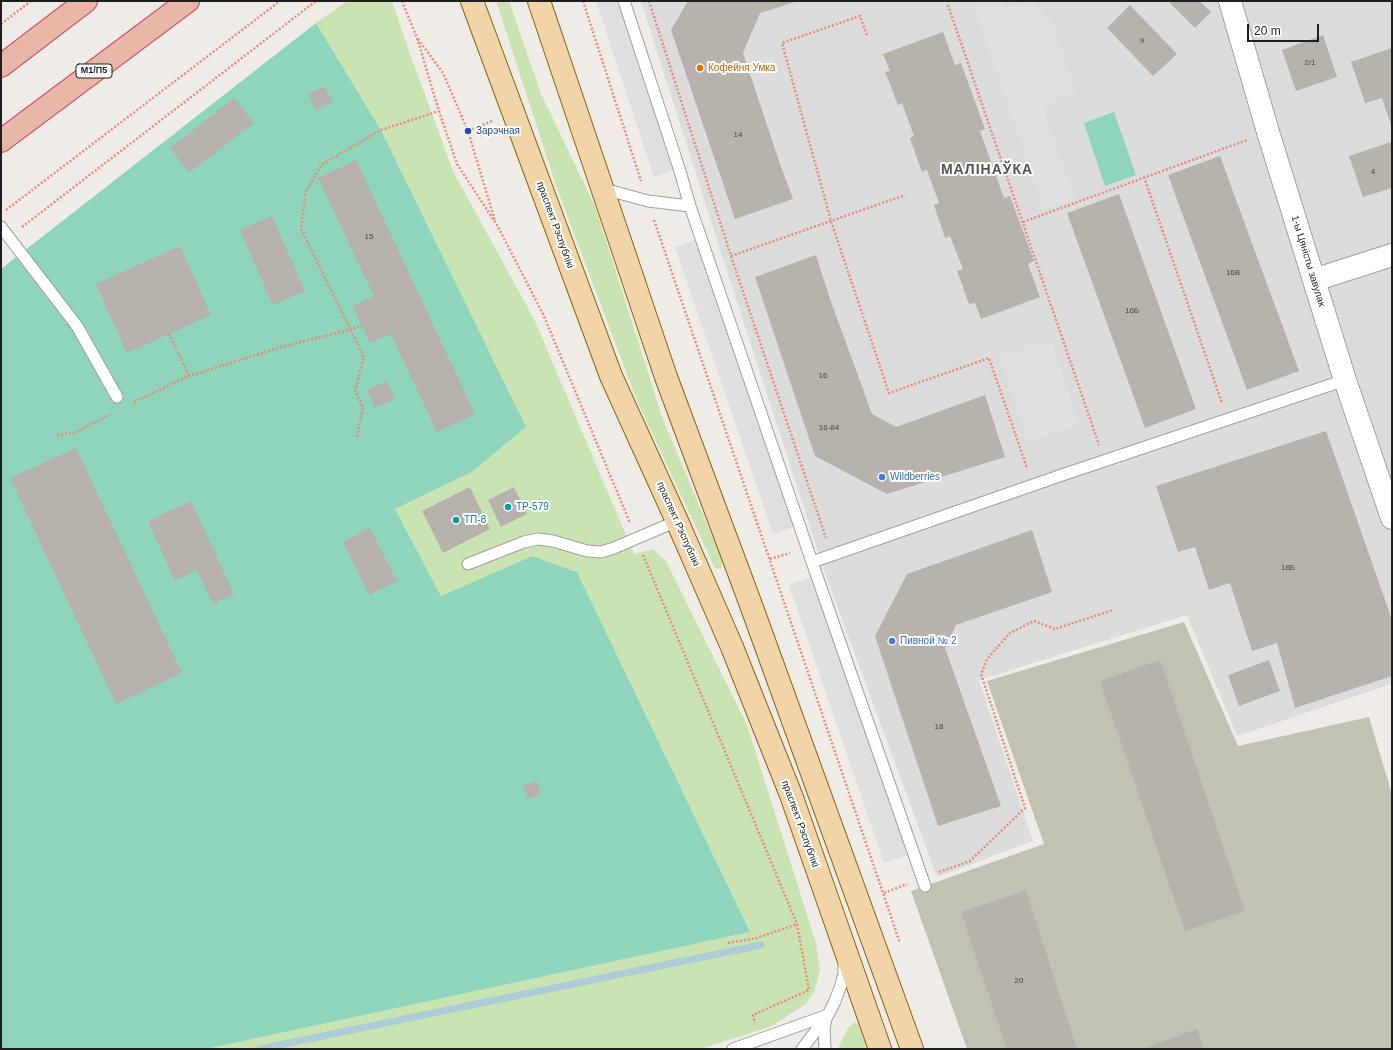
<!DOCTYPE html>
<meta charset="utf-8">
<style>
body{margin:0}
#map{position:relative;width:1393px;height:1050px;overflow:hidden;background:#efece7;font-family:Helvetica,sans-serif}
canvas{display:block}
.frame{position:absolute;inset:0;border:2px solid #1f1f1f;pointer-events:none}
.scale{position:absolute;left:1247px;top:24px;width:72px;height:18px;box-sizing:border-box;border:2px solid #1f1f1f;border-top:0;padding-left:5px;font-size:12px;line-height:14px;white-space:nowrap;color:#1f1f1f;-webkit-text-stroke:3px #fff;paint-order:stroke}
</style>
<div id="map">
<canvas width="1393" height="1050"></canvas>
<div class="frame"></div>
<div class="scale">20 m</div>
</div>
<script>
const context = document.querySelector('canvas').getContext('2d');
context.lineJoin = 'round';
function fillPath(path, color) {
  context.fillStyle = color;
  context.fill(path, 'evenodd');
}
function shape(rows) {
  const path = new Path2D();
  for (const r of rows) {
    path.moveTo(r[0], r[1]);
    for (let i = 2; i < r.length; i += 2) path.lineTo(r[i], r[i + 1]);
  }
  return path;
}
function trace(path, color, width, dash) {
  context.strokeStyle = color;
  context.lineWidth = width;
  context.lineCap = dash ? 'butt' : 'round';
  context.setLineDash(dash || []);
  context.stroke(path);
}
function write(font, color, halo, rows, align = 'center') {
  context.font = font + ' Helvetica,sans-serif';
  context.lineWidth = 4;
  context.setLineDash([]);
  context.textBaseline = 'middle';
  context.strokeStyle = halo;
  context.fillStyle = color;
  for (const [text, x, y, turn = 0] of rows) {
    context.save();
    context.translate(x, y);
    context.rotate((+turn || 0) * Math.PI / 180);
    context.textAlign = isNaN(turn) ? turn : align;
    if (halo) context.strokeText(text, 0, 0);
    context.fillText(text, 0, 0);
    context.restore();
  }
}
fillPath(shape([
 [641,1,1392,1,1392,684,1237,736,1187,615,979,680,1033,841,937,877,826,576,717,240]
]), '#dddcdc');
fillPath(shape([
 [1184,622,1238,746,1369,717,1392,794,1392,1049,967,1049,911,891,1044,844,987,681]
]), '#c2c2b3');
fillPath(shape([
 [347,1,392,1,410,54,453,171,535,321,634,554,653,549,666,561,747,725,816,943,820,970,814,992,806,1004,772,1026,701,1049,206,1049,750,932,577,572,532,556,441,596,395,509,472,472,526,427,381,130,316,23],
 [496,1,509,1,541,94,595,206,662,417,722,560,721,569,715,568,638,403,558,191],
 [855,1022,861,1025,871,1049,838,1049,848,1028]
]), '#c9e3b2');
fillPath(shape([
 [316,23,381,130,526,427,472,472,395,509,441,596,532,556,577,572,750,932,206,1049,1,1049,1,269],
 [1114,112,1136,175,1105,186,1084,123]
]), '#8ed5bb');
fillPath(shape([
 [596,1,624,1,679,168,654,177],
 [983,1,1003,1,1005,7,1032,1,1052,22,1076,92,1041,105,1075,199,1044,210,974,4],
 [701,238,799,525,773,534,675,247],
 [1050,339,1079,425,1028,442,999,356],
 [817,575,913,853,884,863,789,585]
]), '#dfdfdf');
trace(shape([
 [260,1049,761,945]
]), '#acccd7', 7);
fillPath(shape([
 [688,1,798,1,760,13,743,53,780,164,793,199,735,219,671,30],
 [1168,1,1199,1,1211,12,1195,28],
 [1130,5,1177,54,1153,76,1107,28],
 [943,32,955,65,961,63,985,129,980,131,1004,198,1010,196,1034,261,1028,264,1040,297,981,319,975,303,969,304,957,271,963,269,950,236,945,238,934,205,939,203,927,170,922,172,910,138,914,136,902,103,898,105,885,72,890,71,883,54],
 [1323,35,1337,77,1296,91,1282,50],
 [1392,48,1392,128,1382,98,1365,103,1351,62],
 [324,86,333,102,316,111,308,94],
 [234,98,254,123,189,173,170,148],
 [1391,142,1392,146,1392,188,1363,197,1349,156],
 [1220,156,1299,371,1247,390,1168,175],
 [356,160,475,414,437,432,391,334,370,343,353,306,374,296,318,178],
 [1119,194,1196,409,1145,428,1067,213],
 [272,216,305,291,273,305,240,230],
 [180,246,211,315,127,353,96,284],
 [816,255,830,299,872,414,896,427,985,395,1005,457,887,494,815,456,755,277],
 [387,381,395,399,375,408,367,390],
 [1326,431,1392,620,1392,676,1295,708,1277,643,1252,651,1230,583,1209,590,1195,547,1178,552,1156,486],
 [76,448,182,673,116,704,10,478],
 [470,487,490,529,443,553,422,511],
 [514,487,527,514,501,527,488,500],
 [191,501,234,594,213,604,197,570,175,581,148,521],
 [370,528,397,581,369,595,343,542],
 [1032,530,1052,592,956,625,945,648,1001,806,938,826,875,636,907,574],
 [1160,660,1245,911,1185,931,1100,681],
 [1269,660,1280,691,1239,706,1228,675],
 [537,781,541,795,527,799,523,785],
 [1026,890,1077,1049,1007,1049,961,912],
 [1197,1029,1204,1049,1143,1049]
]), '#b8b2ad');
const service = shape([
 [624,1,679,168,690,206,812,562,1062,475,1345,380],
 [604,189,648,201,690,206],
 [1,227,77,326,117,397],
 [812,562,925,886],
 [468,564,524,542,538,539,553,541,587,551,601,552,614,548,677,521],
 [733,1049,828,1015],
 [802,1049,828,1015,835,1001,841,985,844,973,844,962],
 [825,1049,824,1028,826,1019]
]);
const minor = shape([
 [1230,1,1268,132,1345,380,1392,518],
 [1314,280,1392,255]
]);
const primary = shape([
 [472,1,611,376,677,521,732,647,791,795,880,1049],
 [539,1,666,377,751,605,912,1049]
]);
const trunk = shape([
 [1,66,86,1],
 [1,141,188,1]
]);
trace(service, '#a0a0a0', 13);
trace(minor, '#a0a0a0', 24);
trace(primary, '#896511', 24);
trace(trunk, '#c73966', 24);
trace(shape([
 [402,1,417,38,439,111,457,164,497,225,543,314,630,523],
 [583,1,641,181],
 [649,1,731,256,826,538],
 [948,5,1099,445],
 [1,24,31,1],
 [867,35,860,16,782,43,831,221,889,393,989,358,1027,468],
 [418,39,443,73,468,131,495,221],
 [468,131,492,121],
 [1144,177,1222,403],
 [6,210,280,1],
 [654,220,900,943],
 [1023,222,1247,140],
 [22,227,316,1],
 [731,256,905,195],
 [169,334,189,376],
 [134,402,189,376,285,346,350,330,362,325],
 [57,435,74,433,111,414],
 [357,437,363,407,355,391,364,357,301,229,306,191,321,165,381,130,439,111],
 [643,555,797,924,809,990,753,1015,755,1023],
 [770,559,790,553],
 [939,872,970,861,1025,808,981,674,987,659,1010,633,1034,621,1055,629,1113,610],
 [884,893,907,884],
 [728,943,757,938,797,924]
]), '#ea8b7c', 2.5, [2, 2]);
trace(service, '#fff', 11);
trace(minor, '#fff', 22);
trace(primary, '#f2d4a9', 22);
trace(trunk, '#e8b6a6', 22);
for (const [x, y, r, color] of [
 [700,68,4,"#e8710a"],
 [468,131,4,"#1a4fb4"],
 [882,477,4,"#3f7fe0"],
 [508,507,4,"#0f9aa8"],
 [456,520,4,"#0f9aa8"],
 [892,641,4,"#3f7fe0"]
]) {
  const dot = new Path2D();
  dot.arc(x, y, r, 0, 2 * Math.PI);
  context.fillStyle = color;
  context.fill(dot);
  trace(dot, '#fff', 1.5);
}
write('8px', '#454442', null, [
 ["9",1142,41],
 ["2/1",1310,63],
 ["14",738,135],
 ["4",1373,172],
 ["15",369,237],
 ["16В",1233,273],
 ["16Б",1132,311],
 ["16",823,376],
 ["16-84",829,428],
 ["18Б",1288,568],
 ["18",939,727],
 ["20",1019,981]
]);
for (const [x, y, w] of [
 [94,71,36]
]) {
  const box = new Path2D();
  box.roundRect(x - w / 2, y - 7, w, 14, 3);
  context.fillStyle = '#fff';
  context.fill(box);
  trace(box, '#1f1f1f', 1);
}
write('bold 9px', '#1f1f1f', null, [
 ["М1/П5",94,71]
]);
write('10px', '#c56008', '#fff', [
 ["Кофейня Умка",708,68]
], 'left');
write('10px', '#164399', '#fff', [
 ["Зарэчная",476,131]
], 'left');
write('10px', '#1f1f1f', '#fff', [
 ["праспект Рэспублікі",555,225,70],
 ["1-ы Цяністы завулак",1308,261,73],
 ["праспект Рэспублікі",678,524,66],
 ["праспект Рэспублікі",800,824,70]
]);
write('10px', '#366cbe', '#fff', [
 ["Wildberries",890,477],
 ["Пивной № 2",900,641]
], 'left');
write('10px', '#0d838f', '#fff', [
 ["ТР-579",516,507],
 ["ТП-8",464,520]
], 'left');
context.letterSpacing = '1px';
write('bold 14px', '#525252', '#fff', [
 ["МАЛІНАЎКА",987,170]
]);
context.letterSpacing = '0px';
</script>
